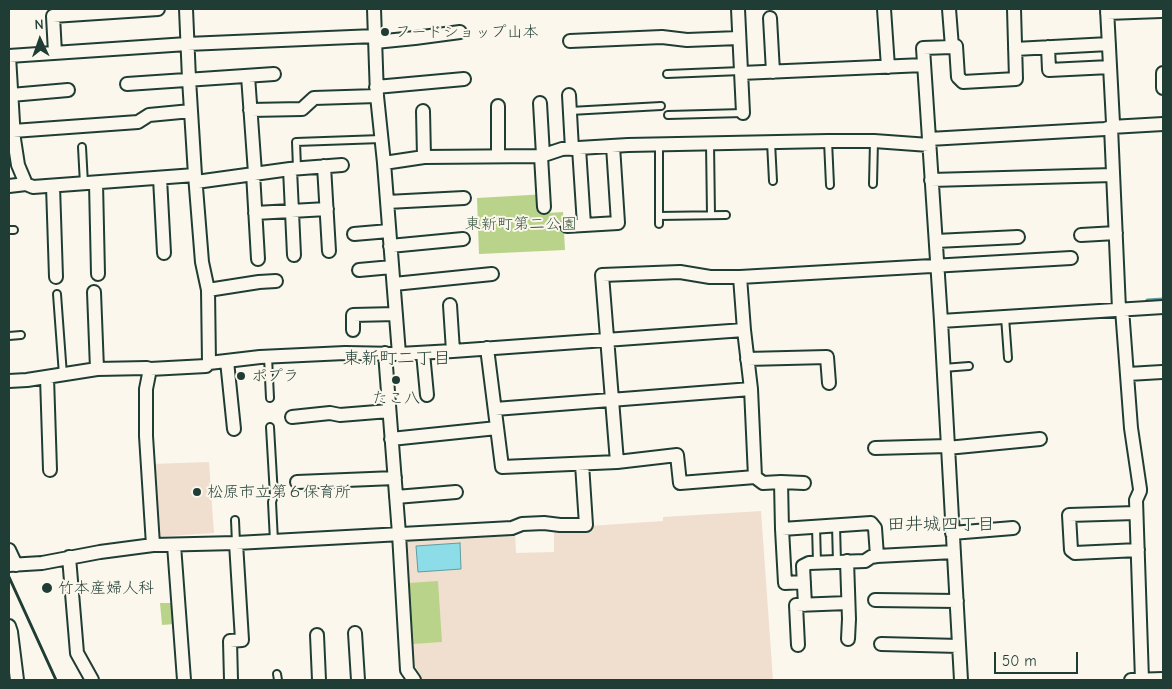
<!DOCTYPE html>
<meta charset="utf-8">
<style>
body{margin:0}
#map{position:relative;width:1172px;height:689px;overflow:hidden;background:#fbf7ec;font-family:"Comic Neue",sans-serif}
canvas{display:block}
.frame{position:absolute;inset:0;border:10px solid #1f3d34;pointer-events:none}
.north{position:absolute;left:15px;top:15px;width:50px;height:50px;-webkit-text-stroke:4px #fbf7ec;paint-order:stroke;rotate:357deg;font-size:14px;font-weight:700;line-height:20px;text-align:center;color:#1f3d34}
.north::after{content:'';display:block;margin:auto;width:18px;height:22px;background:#1f3d34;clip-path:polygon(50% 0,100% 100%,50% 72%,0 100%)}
.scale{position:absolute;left:994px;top:652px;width:84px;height:22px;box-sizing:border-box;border:2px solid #1f3d34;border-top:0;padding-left:6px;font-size:15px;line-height:18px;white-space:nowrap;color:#1f3d34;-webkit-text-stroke:4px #fbf7ec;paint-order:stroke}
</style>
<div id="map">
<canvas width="1172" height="689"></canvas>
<div class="frame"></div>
<div class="north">N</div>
<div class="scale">50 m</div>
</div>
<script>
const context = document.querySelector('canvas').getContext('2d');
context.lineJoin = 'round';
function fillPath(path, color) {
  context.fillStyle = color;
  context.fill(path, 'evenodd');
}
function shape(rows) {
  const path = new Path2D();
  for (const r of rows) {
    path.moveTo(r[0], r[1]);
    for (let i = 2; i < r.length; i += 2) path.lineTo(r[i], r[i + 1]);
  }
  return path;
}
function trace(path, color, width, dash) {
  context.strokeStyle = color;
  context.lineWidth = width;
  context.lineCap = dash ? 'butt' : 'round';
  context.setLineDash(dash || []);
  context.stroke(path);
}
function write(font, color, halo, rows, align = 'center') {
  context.font = font + ' "Comic Neue","Klee One",sans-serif';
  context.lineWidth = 4;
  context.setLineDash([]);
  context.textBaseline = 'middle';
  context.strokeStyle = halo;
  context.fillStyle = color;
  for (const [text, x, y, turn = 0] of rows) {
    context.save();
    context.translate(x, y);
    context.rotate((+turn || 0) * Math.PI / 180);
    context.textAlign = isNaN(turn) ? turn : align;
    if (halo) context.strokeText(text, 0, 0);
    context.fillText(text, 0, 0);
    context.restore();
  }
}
fillPath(shape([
 [209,462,214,533,155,537,151,464],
 [761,511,773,680,419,680,411,660,405,537,515,531,516,553,554,552,554,531,588,529,589,526,663,521,663,517]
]), '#f0dfcf');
fillPath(shape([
 [547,194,547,213,563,212,565,250,479,254,477,198],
 [438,581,442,642,412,644,408,583],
 [160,603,173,603,174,624,162,625]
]), '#bad38a');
const water = shape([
 [460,543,461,569,418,572,416,546,460,543]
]);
fillPath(water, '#8cdde8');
trace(water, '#609da0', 1);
trace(shape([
 [1147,300,1163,299]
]), '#609da0', 3);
const service = shape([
 [667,74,741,71],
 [570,111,661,106],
 [668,115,743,113],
 [828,141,830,185],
 [771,142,773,181],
 [710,143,711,215],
 [659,144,659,224],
 [82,147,84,184],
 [297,168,296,142,381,139],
 [873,184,874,141],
 [659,216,726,215],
 [9,230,14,230],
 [57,294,63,375],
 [1005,317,1008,358],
 [9,336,21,335],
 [268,357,270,398],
 [943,368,969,366],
 [270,427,274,496,272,502,274,541],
 [235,520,236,543],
 [836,526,837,562],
 [816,527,817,562],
 [277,674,278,680]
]);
const minor = shape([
 [186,9,189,79,195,175,202,262,208,290,209,363],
 [374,9,377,96,384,163,399,354],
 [738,9,743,113],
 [884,9,888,67],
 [949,9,952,47,923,48,941,321,961,680],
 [1107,9,1113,123,1111,127,1119,309],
 [1107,13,1161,11],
 [770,18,773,72],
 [570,41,662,37,687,40,739,38],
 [375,42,415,38,460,32],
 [952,47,956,46,958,77,963,82,1016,79,1014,9],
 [1048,47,1049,70,1110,67],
 [1015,49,1109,44],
 [55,53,53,16,158,9],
 [9,56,187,44,375,36],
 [9,56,14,139,18,165,26,184],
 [741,73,924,65],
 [1163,73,1163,88],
 [248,76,255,173],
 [127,84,274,74],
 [376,87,464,79],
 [11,95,68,90],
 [569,95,572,149],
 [540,103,543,155],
 [498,106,498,156],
 [250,110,302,109,314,98,377,96],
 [423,111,424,157],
 [13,131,138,122,149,115,191,111],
 [929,139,1105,129,1111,127,1163,124],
 [579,148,584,225],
 [541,156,544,207],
 [384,163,424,157,541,156,562,149,628,145,828,141,874,141,929,145],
 [324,166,329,251],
 [290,169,294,255],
 [253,173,258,259],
 [160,178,164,253],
 [931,180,1113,175],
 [196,182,290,169,342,165],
 [96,183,98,274],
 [9,186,26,184,33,187,195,175],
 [53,186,56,277],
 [387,202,464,198],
 [255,213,327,209],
 [567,226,618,223,613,146],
 [354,234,389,231],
 [1081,235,1116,233],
 [936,241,1018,237],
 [390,246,463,239],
 [359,270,392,267],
 [740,277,744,330,751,389,755,477,763,483,781,482,782,529,785,583,804,582],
 [394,284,492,274],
 [208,290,259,282,276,281],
 [450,305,453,351],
 [1122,309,1131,428,1140,489,1140,491,1136,500,1142,680],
 [941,321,1163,307],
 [353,330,353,315,396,314],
 [487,348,502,467,617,462,677,455,680,483,755,477],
 [385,353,399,534,407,670,414,680],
 [423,353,427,395],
 [747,359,827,357,829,383],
 [227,361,234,429],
 [97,369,147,368,150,369],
 [1128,374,1162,372],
 [47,377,50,470],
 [9,381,27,380,97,369,94,292],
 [495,409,751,389],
 [292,417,330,413,340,415,389,411],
 [391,439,497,428],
 [875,448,948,446],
 [947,448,1040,439],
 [617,462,602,275,680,272,710,277,740,277,1071,258],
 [297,482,395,478],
 [781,482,804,483],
 [396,497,456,492],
 [1136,513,1069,515,1071,550,1075,553,1138,550],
 [782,529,871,523,875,528,877,556,954,552],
 [952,533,1013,528],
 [153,545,146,436,146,389,150,369,206,366,209,363,260,357,345,353,399,354,453,351,744,330],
 [174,545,184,680],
 [9,550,16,565],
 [69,557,77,653,92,680],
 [847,561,849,619,848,639],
 [9,565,42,563,100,552,153,545,236,543,512,528,522,524,544,523,560,525,586,525,582,464],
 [875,600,957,601],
 [805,605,803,566,809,563,865,561,871,557,877,556],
 [9,626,11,632,17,680],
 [355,633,358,680],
 [317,635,319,680],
 [881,644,959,646],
 [798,645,796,605,848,603],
 [231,680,230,641,242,640,236,543],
 [1131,680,1163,679]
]);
trace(service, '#1f3d34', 10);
trace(minor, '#1f3d34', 16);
trace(service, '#fbf7ec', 6);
trace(minor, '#fbf7ec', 12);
trace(shape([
 [9,577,56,680]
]), '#1f3d34', 3);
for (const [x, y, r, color] of [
 [385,32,5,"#1f3d34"],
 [241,376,5,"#1f3d34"],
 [396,380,5,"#1f3d34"],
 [197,492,5,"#1f3d34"],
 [47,588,6,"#1f3d34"]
]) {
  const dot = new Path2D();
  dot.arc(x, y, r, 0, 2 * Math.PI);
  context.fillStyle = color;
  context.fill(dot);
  trace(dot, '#fbf7ec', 2);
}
write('16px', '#1f3d34', '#fbf7ec', [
 ["フードショップ山本",395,32],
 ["ポプラ",251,376],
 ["たこ八",396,398,"center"],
 ["松原市立第６保育所",207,492],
 ["竹本産婦人科",58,588]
], 'left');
write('16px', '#3e5b45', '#fbf7ec', [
 ["東新町第二公園",521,224]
]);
write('18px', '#1f3d34', '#fbf7ec', [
 ["東新町二丁目",397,359],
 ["田井城四丁目",941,525]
]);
</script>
